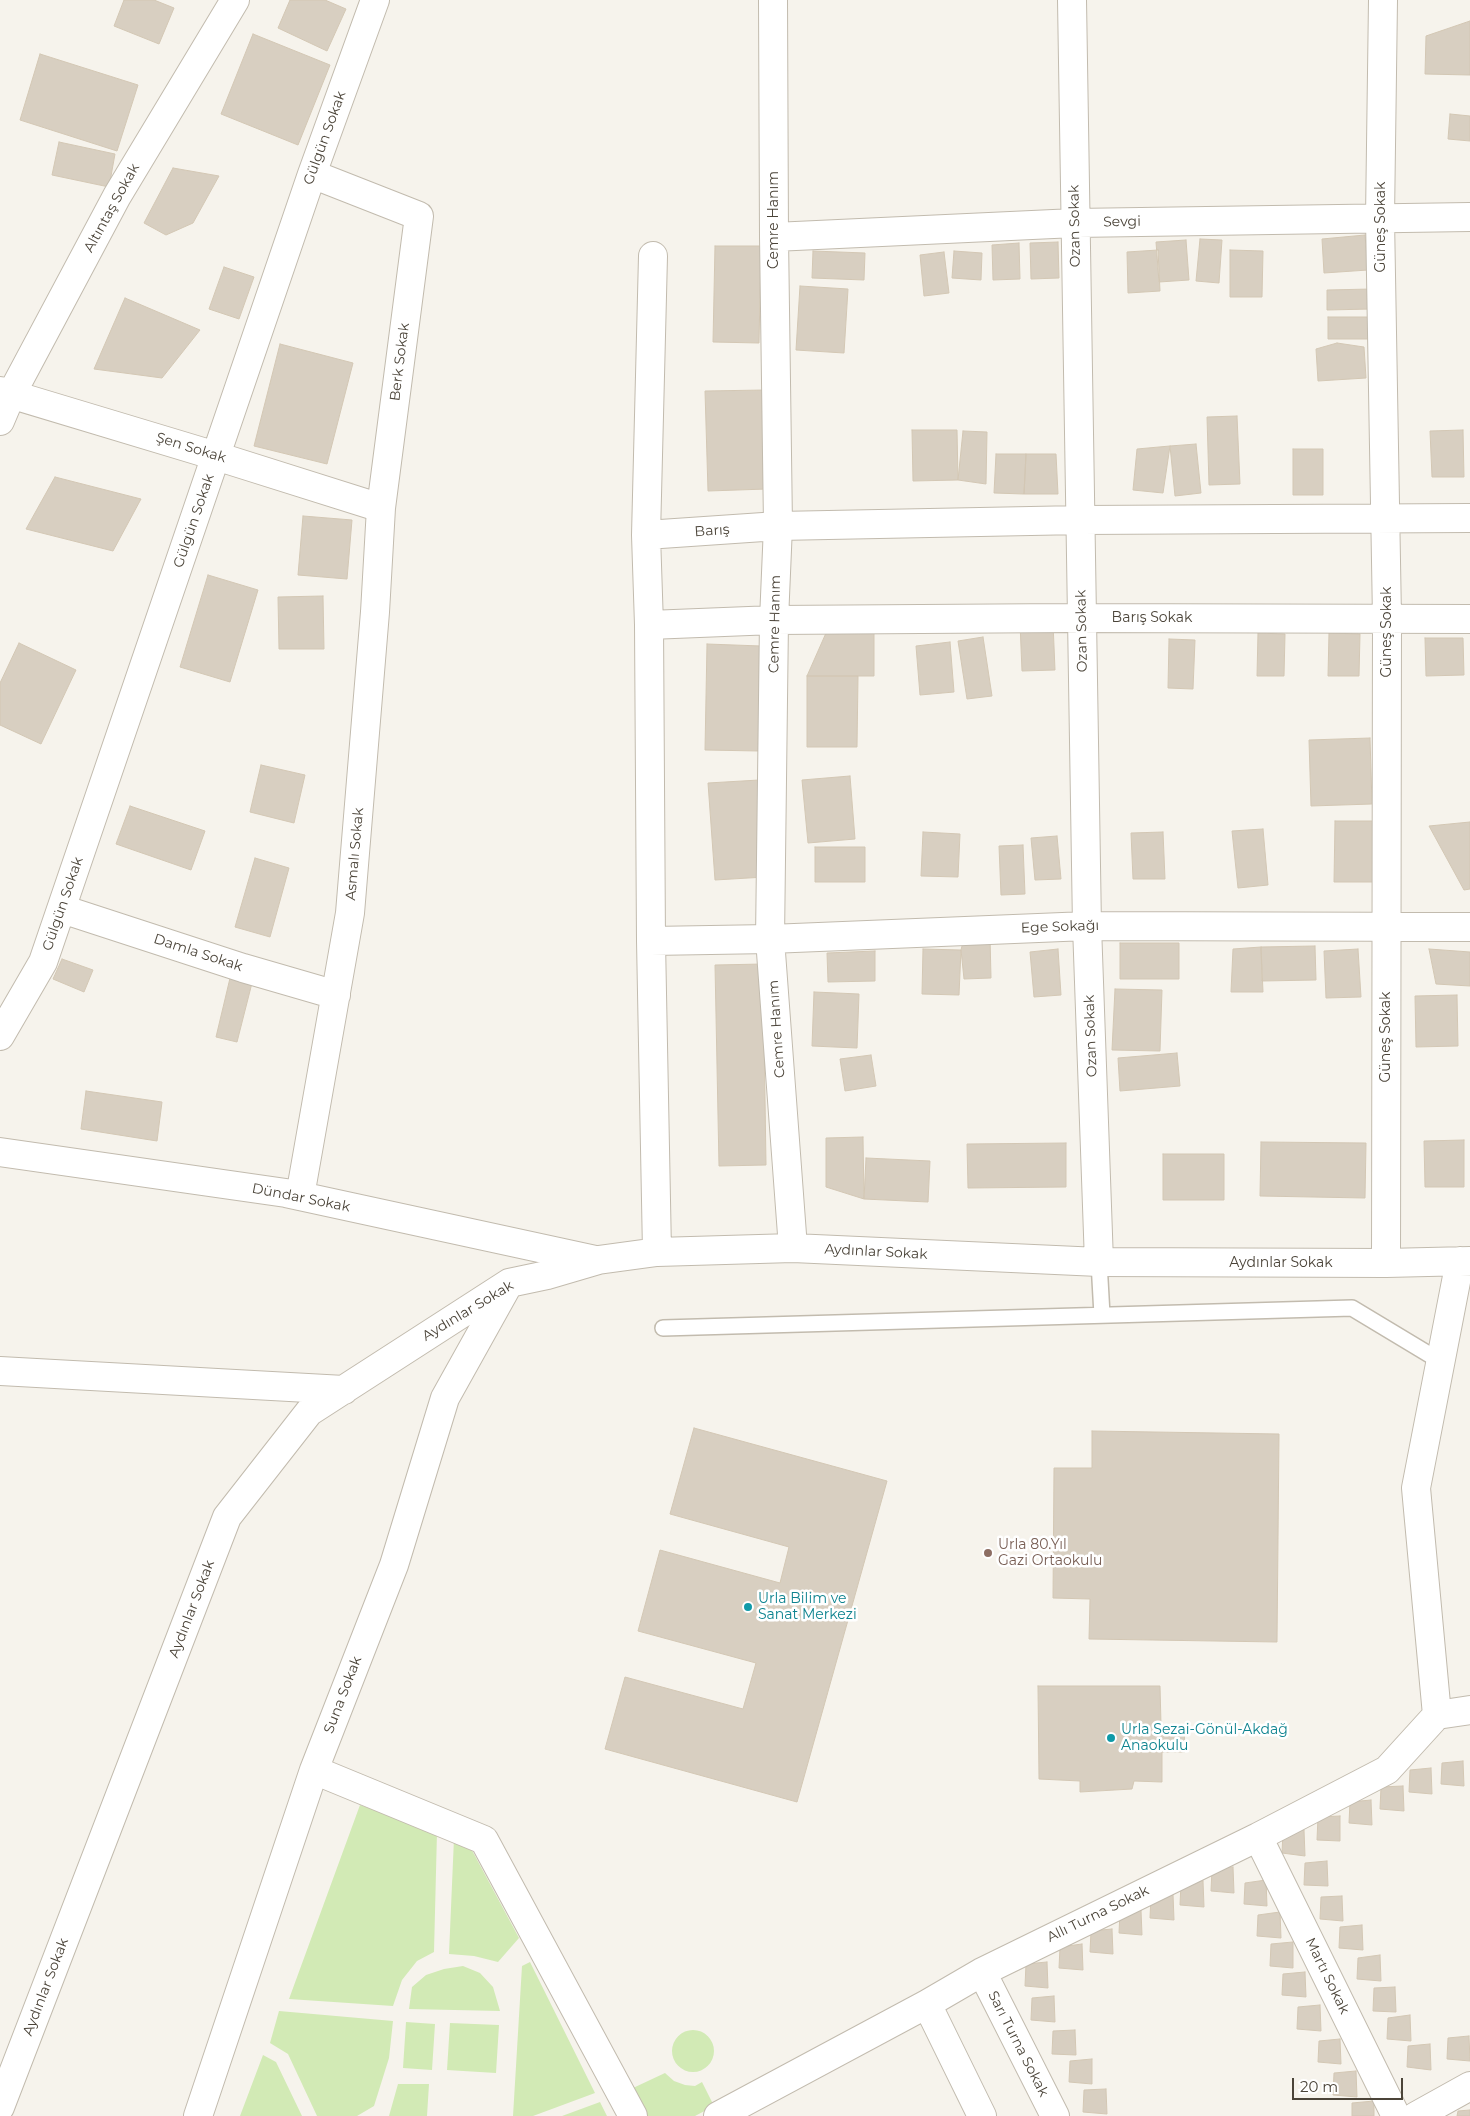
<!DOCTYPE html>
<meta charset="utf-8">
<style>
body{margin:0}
#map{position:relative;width:1470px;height:2116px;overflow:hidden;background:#f6f3ec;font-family:Montserrat,sans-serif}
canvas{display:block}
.scale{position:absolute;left:1292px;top:2078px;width:111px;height:22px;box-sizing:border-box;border:2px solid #4b4439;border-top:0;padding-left:6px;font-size:15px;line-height:18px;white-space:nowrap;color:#4b4439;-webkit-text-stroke:4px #fff;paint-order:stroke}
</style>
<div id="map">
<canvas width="1470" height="2116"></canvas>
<div class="scale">20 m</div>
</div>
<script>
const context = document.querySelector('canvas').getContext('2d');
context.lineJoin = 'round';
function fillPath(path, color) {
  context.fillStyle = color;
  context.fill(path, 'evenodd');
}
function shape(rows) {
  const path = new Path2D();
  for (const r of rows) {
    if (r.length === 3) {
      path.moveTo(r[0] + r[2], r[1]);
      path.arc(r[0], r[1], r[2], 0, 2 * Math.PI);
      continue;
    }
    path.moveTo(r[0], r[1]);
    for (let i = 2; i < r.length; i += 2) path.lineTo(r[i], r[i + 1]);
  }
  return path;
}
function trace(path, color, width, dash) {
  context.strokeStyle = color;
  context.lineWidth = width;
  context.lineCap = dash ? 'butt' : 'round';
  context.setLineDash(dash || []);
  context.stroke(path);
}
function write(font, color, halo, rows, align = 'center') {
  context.font = font + ' Montserrat,sans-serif';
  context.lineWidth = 5;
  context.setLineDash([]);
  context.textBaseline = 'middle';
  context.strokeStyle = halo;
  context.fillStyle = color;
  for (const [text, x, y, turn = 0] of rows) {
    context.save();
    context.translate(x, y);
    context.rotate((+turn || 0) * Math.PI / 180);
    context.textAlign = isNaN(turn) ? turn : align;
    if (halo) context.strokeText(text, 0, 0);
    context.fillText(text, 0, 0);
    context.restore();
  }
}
fillPath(shape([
 [360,1805,437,1832,434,1952,417,1961,402,1980,393,2006,289,1999],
 [454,1838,467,1841,519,1938,498,1962,474,1956,449,1954],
 [530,1962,595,2093,533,2116,513,2116,522,1966],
 [463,1966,480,1973,493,1987,500,2011,409,2009,412,1987,426,1975,444,1969],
 [279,2011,393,2021,389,2058,374,2106,357,2116,317,2116,288,2054,270,2043],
 [406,2022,435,2024,432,2070,403,2068],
 [450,2023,499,2025,496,2073,447,2070],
 [693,2051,21],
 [263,2055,276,2062,302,2116,240,2116],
 [665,2073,674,2081,685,2085,695,2086,702,2082,714,2106,695,2116,647,2116,633,2088],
 [398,2084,429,2084,427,2116,389,2116],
 [600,2102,607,2116,562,2116]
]), '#d2eab5');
const building = shape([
 [124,0,154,0,174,8,159,44,114,26,124,0],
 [290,0,325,0,346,9,327,51,278,28,290,0],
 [1470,21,1470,75,1425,74,1426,36,1470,21],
 [253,34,330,65,298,145,221,114,253,34],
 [40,54,138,85,117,151,20,120,40,54],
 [1450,114,1470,116,1470,141,1448,139,1450,114],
 [59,142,115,154,109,187,52,175,59,142],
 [173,168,219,176,193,223,166,235,144,223,173,168],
 [1365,235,1368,270,1324,273,1322,239,1365,235],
 [1200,239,1222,240,1219,283,1196,281,1200,239],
 [1186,240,1189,280,1159,282,1156,242,1186,240],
 [1058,242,1059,278,1031,279,1030,243,1058,242],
 [1019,243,1020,279,993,280,992,245,1019,243],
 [715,246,761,246,759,343,713,342,715,246],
 [1158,250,1160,291,1128,293,1127,252,1158,250],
 [1230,250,1263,251,1262,297,1230,297,1230,250],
 [813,251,865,253,864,280,812,278,813,251],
 [954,251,982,253,981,280,952,278,954,251],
 [944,252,949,293,924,296,920,255,944,252],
 [224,267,254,277,239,319,209,309,224,267],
 [800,286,848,289,844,353,796,350,800,286],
 [1371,289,1371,309,1327,310,1327,290,1371,289],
 [125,298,200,330,162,378,94,369,125,298],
 [1328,317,1373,317,1373,339,1328,339,1328,317],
 [1337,343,1364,347,1366,378,1318,381,1316,349,1337,343],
 [280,344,353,363,327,464,254,446,280,344],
 [765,390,767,489,708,491,705,391,765,390],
 [1237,416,1240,484,1209,485,1207,417,1237,416],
 [912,430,957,430,958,480,913,481,912,430],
 [1463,430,1464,477,1432,477,1430,431,1463,430],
 [963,431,987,432,986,484,958,480,963,431],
 [1196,444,1201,493,1175,496,1170,446,1196,444],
 [1170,446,1163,493,1133,490,1137,449,1170,446],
 [1293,449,1323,449,1323,495,1293,495,1293,449],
 [996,454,1026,454,1024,494,994,493,996,454],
 [1026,454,1056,454,1058,494,1024,494,1026,454],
 [55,477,141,499,113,551,26,529,55,477],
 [303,516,352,520,347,579,298,575,303,516],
 [208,575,258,590,230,682,180,667,208,575],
 [323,596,324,649,279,649,278,597,323,596],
 [1020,623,1053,623,1055,670,1022,671,1020,623],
 [874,632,874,676,807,676,826,633,874,632],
 [1258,633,1285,634,1284,676,1257,676,1258,633],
 [1329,633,1360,634,1359,676,1328,676,1329,633],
 [983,637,992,696,967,699,958,641,983,637],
 [1425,638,1463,638,1464,675,1426,676,1425,638],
 [1169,639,1195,640,1193,689,1168,688,1169,639],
 [950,642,954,692,920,695,916,646,950,642],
 [19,643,76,670,41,744,0,725,0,683,19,643],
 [707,644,761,646,759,751,705,750,707,644],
 [807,676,858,676,857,747,807,747,807,676],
 [1370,738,1372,804,1311,806,1309,740,1370,738],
 [261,765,305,775,294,823,250,812,261,765],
 [850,776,855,839,808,843,802,780,850,776],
 [759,780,765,877,715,880,708,783,759,780],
 [130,806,205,831,191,870,116,844,130,806],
 [1335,821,1375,821,1374,882,1334,882,1335,821],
 [1470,822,1470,889,1464,890,1429,826,1470,822],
 [1263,829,1268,885,1238,888,1232,831,1263,829],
 [923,832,960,834,958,877,921,876,923,832],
 [1163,832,1165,879,1133,879,1131,833,1163,832],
 [1057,836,1061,879,1035,880,1031,838,1057,836],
 [1023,845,1025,894,1001,895,999,846,1023,845],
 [815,847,865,847,865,882,815,882,815,847],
 [255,858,289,868,270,937,235,927,255,858],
 [990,937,991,978,964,979,961,950,964,938,990,937],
 [1120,943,1179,943,1179,979,1120,979,1120,943],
 [1315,946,1316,980,1262,981,1261,947,1315,946],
 [1261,947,1263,992,1231,992,1233,949,1261,947],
 [923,949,961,950,959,995,922,994,923,949],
 [1058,949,1061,995,1034,997,1030,952,1058,949],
 [1358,949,1361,997,1326,998,1324,951,1358,949],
 [1429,949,1470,952,1470,986,1436,984,1429,949],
 [875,951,875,981,828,982,827,953,875,951],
 [62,959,93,970,84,992,53,979,62,959],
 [763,964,766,1165,719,1166,715,965,763,964],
 [231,974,253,979,237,1042,216,1037,231,974],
 [1115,989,1162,990,1160,1051,1112,1050,1115,989],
 [814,992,859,994,857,1048,812,1046,814,992],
 [1457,995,1458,1046,1416,1047,1415,996,1457,995],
 [1177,1053,1180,1086,1120,1091,1118,1058,1177,1053],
 [871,1055,876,1086,845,1091,840,1059,871,1055],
 [86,1091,162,1102,157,1141,81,1129,86,1091],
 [863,1137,864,1199,826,1187,826,1138,863,1137],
 [1464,1140,1464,1187,1425,1187,1424,1141,1464,1140],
 [1261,1142,1366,1143,1365,1198,1260,1196,1261,1142],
 [1066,1143,1066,1187,968,1188,967,1144,1066,1143],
 [1163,1154,1224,1154,1224,1200,1163,1200,1163,1154],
 [866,1158,930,1161,928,1202,864,1199,866,1158],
 [694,1428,887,1481,797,1802,605,1749,625,1677,743,1709,756,1663,638,1631,660,1550,780,1583,789,1547,670,1514,694,1428],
 [1092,1431,1279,1434,1277,1642,1089,1639,1090,1599,1053,1598,1054,1468,1092,1468,1092,1431],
 [1038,1686,1160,1686,1161,1725,1184,1725,1185,1752,1162,1752,1162,1782,1134,1781,1132,1789,1080,1792,1080,1781,1039,1779,1038,1686],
 [1463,1761,1464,1786,1441,1784,1442,1763,1463,1761],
 [1431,1768,1432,1794,1409,1792,1410,1770,1431,1768],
 [1403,1786,1404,1811,1380,1809,1381,1787,1403,1786],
 [1371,1800,1372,1825,1349,1823,1350,1802,1371,1800],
 [1340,1816,1340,1841,1317,1840,1318,1817,1340,1816],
 [1304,1830,1305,1856,1282,1853,1283,1832,1304,1830],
 [1327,1861,1328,1886,1304,1885,1305,1863,1327,1861],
 [1233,1867,1234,1893,1211,1891,1212,1869,1233,1867],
 [1266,1880,1267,1906,1244,1904,1245,1883,1266,1880],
 [1203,1881,1204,1907,1180,1905,1181,1883,1203,1881],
 [1173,1894,1174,1920,1150,1918,1151,1896,1173,1894],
 [1342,1896,1343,1921,1320,1919,1321,1897,1342,1896],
 [1141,1910,1142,1935,1119,1933,1120,1912,1141,1910],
 [1280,1912,1281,1938,1257,1936,1258,1915,1280,1912],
 [1362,1925,1363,1950,1339,1948,1340,1927,1362,1925],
 [1112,1929,1113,1954,1090,1952,1091,1931,1112,1929],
 [1293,1942,1293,1968,1270,1966,1271,1944,1293,1942],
 [1082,1944,1083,1970,1059,1968,1060,1947,1082,1944],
 [1380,1955,1381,1981,1357,1979,1358,1958,1380,1955],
 [1047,1962,1048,1988,1025,1986,1026,1964,1047,1962],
 [1305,1972,1306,1997,1282,1995,1283,1974,1305,1972],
 [1395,1987,1396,2012,1373,2011,1374,1988,1395,1987],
 [1054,1996,1055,2022,1031,2020,1032,1998,1054,1996],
 [1320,2005,1321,2031,1297,2029,1298,2007,1320,2005],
 [1410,2015,1411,2041,1387,2039,1388,2018,1410,2015],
 [1075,2030,1076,2055,1052,2054,1053,2031,1075,2030],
 [1469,2036,1470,2061,1447,2059,1448,2038,1469,2036],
 [1340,2039,1341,2064,1318,2062,1319,2041,1340,2039],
 [1430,2044,1431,2070,1407,2067,1408,2046,1430,2044],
 [1092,2059,1092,2084,1069,2082,1070,2061,1092,2059],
 [1356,2071,1357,2097,1333,2095,1334,2073,1356,2071],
 [1106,2089,1107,2114,1083,2112,1084,2090,1106,2089],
 [1374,2101,1374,2116,1352,2116,1352,2103,1374,2101],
 [1470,2110,1470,2116,1457,2116,1458,2111,1470,2110]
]);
fillPath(building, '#d8cfc1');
trace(building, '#d3c7b4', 1);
const service = shape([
 [1099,1262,1102,1315],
 [663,1328,1352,1308,1440,1361]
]);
const minor = shape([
 [773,0,774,237,778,526,774,620,770,939,793,1248],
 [1072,0,1087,926,1099,1262],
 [1383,0,1380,218,1387,618,1386,1263],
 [774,237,1075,223,1470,217],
 [653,256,646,535,649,625,651,941,657,1252],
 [0,391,216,456,381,508],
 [0,421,11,395,117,196,235,0],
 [646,535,778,526,1081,520,1470,518],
 [649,625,774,620,1068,618,1470,619],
 [62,909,243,968,336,995],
 [651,941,770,939,1087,926,1470,927],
 [0,1036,43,962,312,174,375,0],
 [0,1152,286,1193,595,1260],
 [300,1196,350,913,375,612,381,508,419,216,312,174],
 [0,1371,344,1390],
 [1437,1715,1416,1488,1460,1261],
 [314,1770,484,1840,633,2116],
 [1258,1837,1396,2116],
 [982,1972,1055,2116],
 [927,2004,982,2116],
 [0,2107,227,1517,309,1412,509,1283,547,1275,598,1260,657,1252,793,1248,1099,1262,1386,1263,1470,1261],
 [198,2116,314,1770,394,1565,445,1398,508,1285],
 [718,2116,927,2004,982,1972,1258,1837,1387,1770,1437,1715,1470,1710],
 [1416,2116,1470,2086]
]);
trace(service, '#c2bbae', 18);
trace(minor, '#c2bbae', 30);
trace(service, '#fff', 15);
trace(minor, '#fff', 28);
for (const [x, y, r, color] of [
 [988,1553,5,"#8d6e63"],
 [748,1607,5,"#0f9aa8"],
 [1111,1738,5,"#0f9aa8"]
]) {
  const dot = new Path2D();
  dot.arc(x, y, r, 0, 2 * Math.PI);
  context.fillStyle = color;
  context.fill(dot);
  trace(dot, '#fff', 2);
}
write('14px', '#4b4439', '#fff', [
 ["Gülgün Sokak",325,138,-70],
 ["Altıntaş Sokak",112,208,-61],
 ["Cemre Hanım",774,220,-90],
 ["Sevgi",1122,222,-1],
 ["Ozan Sokak",1075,226,-91],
 ["Güneş Sokak",1381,227,-90],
 ["Berk Sokak",400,362,-83],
 ["Şen Sokak",191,448,17],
 ["Gülgün Sokak",194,521,-71],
 ["Barış",712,531,-4],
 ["Barış Sokak",1152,618],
 ["Cemre Hanım",775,624,-89],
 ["Ozan Sokak",1082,631,-91],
 ["Güneş Sokak",1387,632,-90],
 ["Asmalı Sokak",355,854,-85],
 ["Gülgün Sokak",63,904,-71],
 ["Ege Sokağı",1060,927,-2],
 ["Damla Sokak",198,953,18],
 ["Cemre Hanım",777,1029,-94],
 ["Ozan Sokak",1091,1036,-92],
 ["Güneş Sokak",1386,1037,-90],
 ["Dündar Sokak",301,1198,11],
 ["Aydınlar Sokak",876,1252,3],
 ["Aydınlar Sokak",1281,1263],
 ["Aydınlar Sokak",468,1311,-31],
 ["Aydınlar Sokak",192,1609,-69],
 ["Suna Sokak",343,1695,-69],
 ["Allı Turna Sokak",1098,1914,-26],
 ["Martı Sokak",1327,1976,64],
 ["Aydınlar Sokak",46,1987,-69],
 ["Sarı Turna Sokak",1018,2044,63]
]);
write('14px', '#785e54', '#fff', [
 ["Urla 80.Yıl",998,1545],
 ["Gazi Ortaokulu",998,1561]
], 'left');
write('14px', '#0d838f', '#fff', [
 ["Urla Bilim ve",758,1599],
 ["Sanat Merkezi",758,1615],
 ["Urla Sezai-Gönül-Akdağ",1121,1730],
 ["Anaokulu",1121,1746]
], 'left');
</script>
